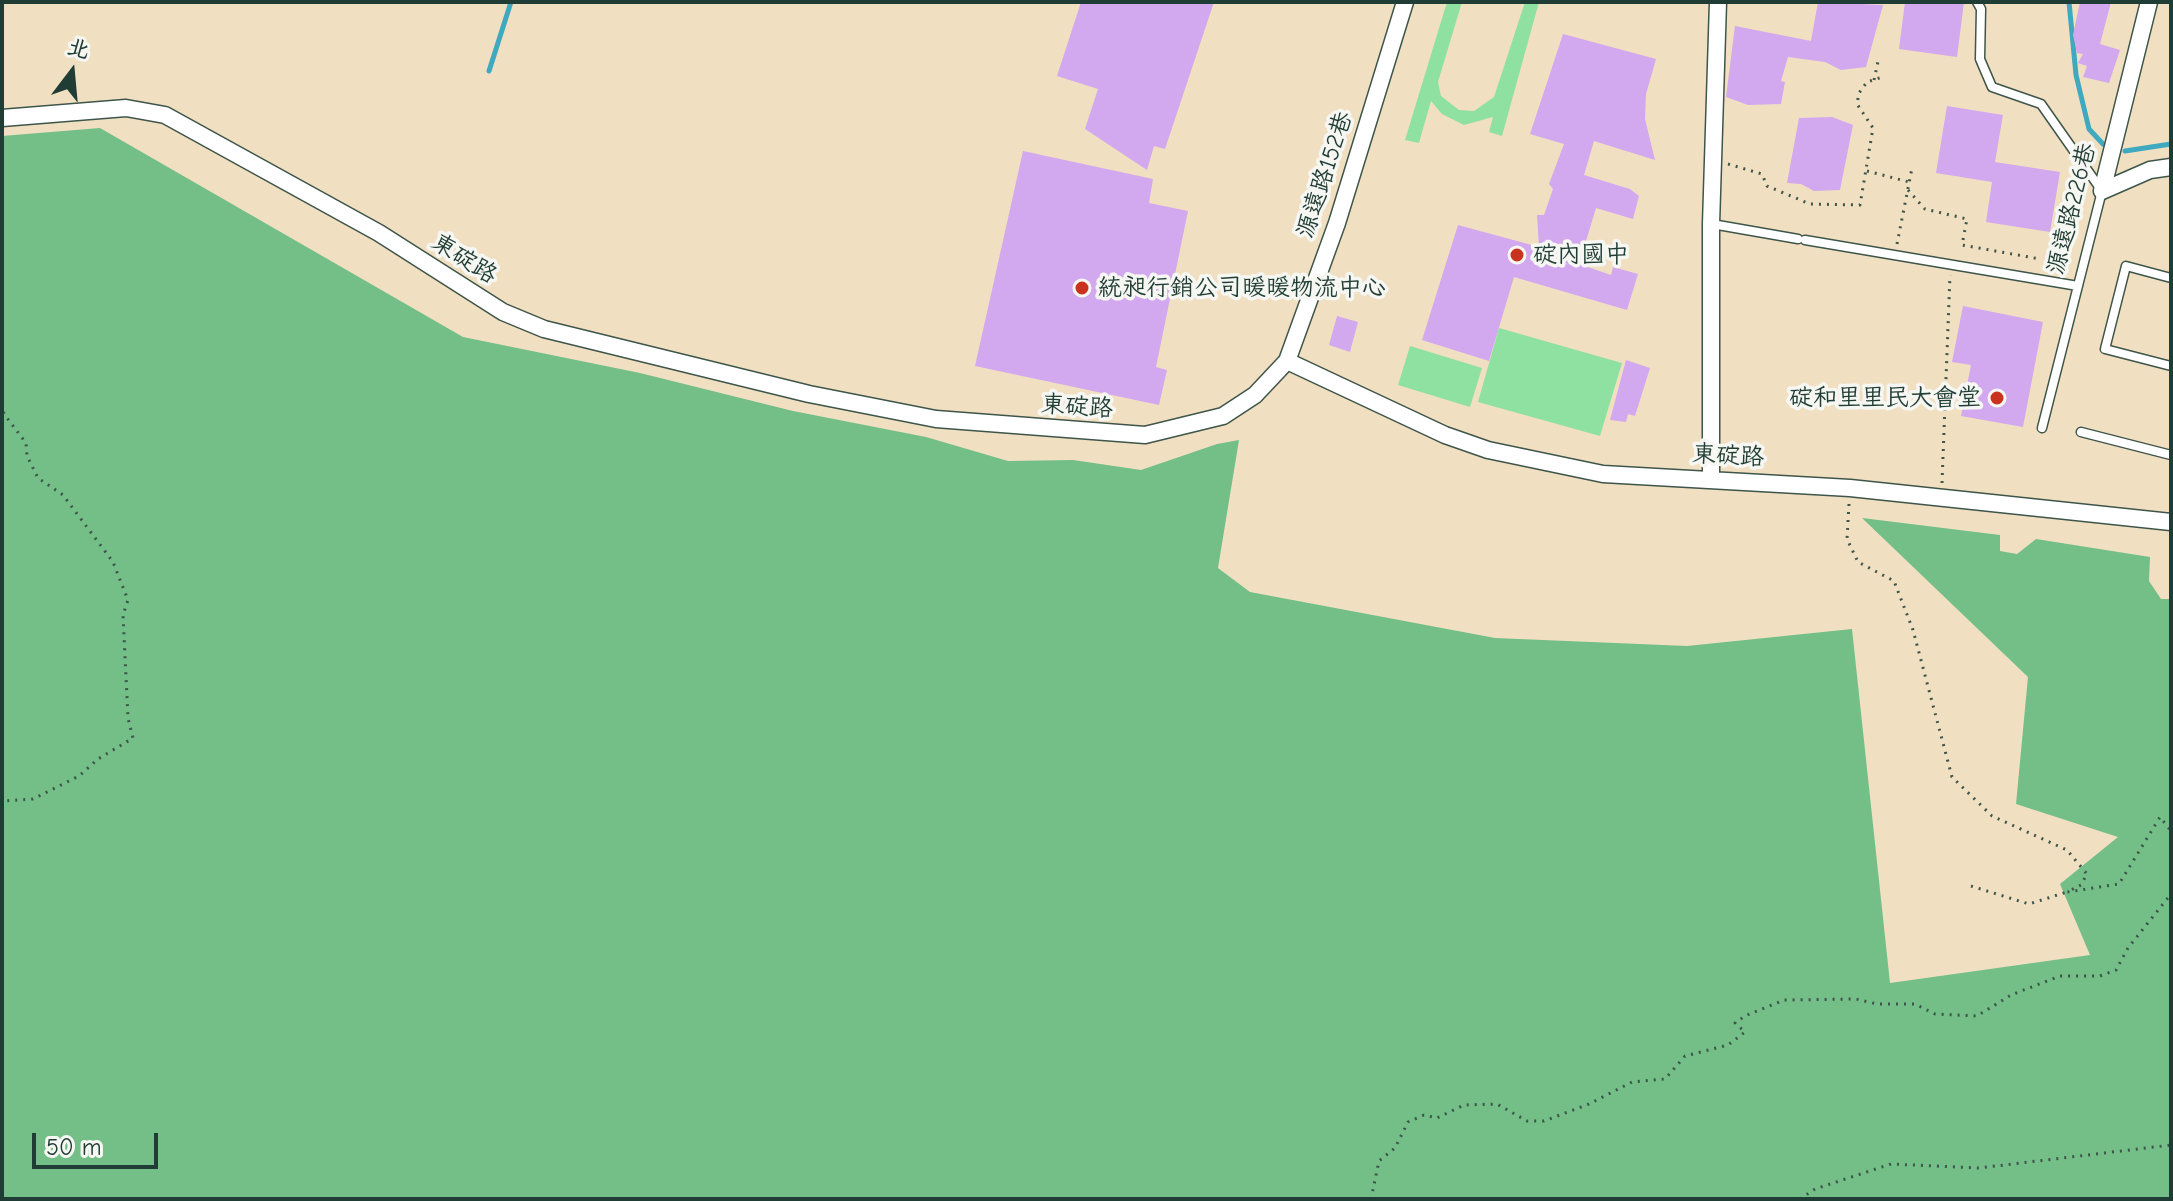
<!DOCTYPE html>
<meta charset="utf-8">
<style>
body{margin:0}
#map{position:relative;width:2173px;height:1201px;overflow:hidden;background:#f1dfc2;font-family:"Comic Neue","LXGW WenKai TC",sans-serif}
canvas{display:block}
.frame{position:absolute;inset:0;border:4px solid #1f3d34;pointer-events:none}
.north{position:absolute;left:32px;top:32px;width:80px;height:80px;-webkit-text-stroke:6px #f6f6f2;paint-order:stroke;rotate:16deg;font-size:22px;font-weight:700;line-height:32px;text-align:center;color:#1f3d34}
.north::after{content:'';display:block;margin:auto;width:28px;height:36px;background:#1f3d34;clip-path:polygon(50% 0,100% 100%,50% 72%,0 100%)}
.scale{position:absolute;left:32px;top:1133px;width:126px;height:36px;box-sizing:border-box;border:4px solid #1f3d34;border-top:0;padding-left:10px;font-size:24px;line-height:28px;white-space:nowrap;color:#1f3d34;-webkit-text-stroke:6px #f6f6f2;paint-order:stroke}
</style>
<div id="map">
<canvas width="2173" height="1201"></canvas>
<div class="frame"></div>
<div class="north">北</div>
<div class="scale">50 m</div>
</div>
<script>
const context = document.querySelector('canvas').getContext('2d');
context.lineJoin = 'round';
function fillPath(path, color) {
  context.fillStyle = color;
  context.fill(path, 'evenodd');
}
function shape(rows) {
  const path = new Path2D();
  for (const r of rows) {
    path.moveTo(r[0], r[1]);
    for (let i = 2; i < r.length; i += 2) path.lineTo(r[i], r[i + 1]);
  }
  return path;
}
function trace(path, color, width, dash) {
  context.strokeStyle = color;
  context.lineWidth = width;
  context.lineCap = dash ? 'butt' : 'round';
  context.setLineDash(dash || []);
  context.stroke(path);
}
function write(font, color, halo, rows, align = 'center') {
  context.font = font + ' "Comic Neue","LXGW WenKai TC",sans-serif';
  context.lineWidth = 7;
  context.setLineDash([]);
  context.textBaseline = 'middle';
  context.strokeStyle = halo;
  context.fillStyle = color;
  for (const [text, x, y, turn = 0] of rows) {
    context.save();
    context.translate(x, y);
    context.rotate((+turn || 0) * Math.PI / 180);
    context.textAlign = isNaN(turn) ? turn : align;
    if (halo) context.strokeText(text, 0, 0);
    context.fillText(text, 0, 0);
    context.restore();
  }
}
fillPath(shape([
 [1447,2,1462,2,1438,82,1441,96,1459,110,1474,111,1494,97,1525,2,1539,2,1502,136,1489,132,1493,117,1464,125,1442,114,1431,101,1419,143,1405,140],
 [1499,328,1622,363,1600,436,1478,402],
 [1410,346,1482,368,1470,407,1398,385]
]), '#8fe1a1');
fillPath(shape([
 [100,128,463,337,640,373,793,411,926,437,1008,461,1073,460,1141,470,1217,444,1239,440,1218,568,1250,592,1495,638,1687,646,1852,629,1890,983,2090,955,2060,884,2118,837,2016,804,2028,677,1862,518,2000,535,2000,551,2017,554,2036,539,2150,557,2149,581,2161,599,2171,599,2171,1199,2,1199,2,136]
]), '#73bf87');
trace(shape([
 [2069,2,2076,75,2089,129,2103,144],
 [489,71,511,2],
 [2125,151,2171,144]
]), '#3fa9bf', 5);
fillPath(shape([
 [1081,2,1214,2,1165,149,1154,146,1147,170,1085,129,1098,89,1057,76],
 [1818,2,1883,5,1866,67,1841,70,1825,62,1788,57,1781,81,1785,82,1781,104,1748,105,1726,97,1735,26,1811,41],
 [1905,2,1964,2,1957,57,1899,49],
 [2080,2,2111,2,2100,44,2120,50,2109,83,2083,77,2087,66,2078,63,2083,54,2077,53,2073,35],
 [1563,34,1656,59,1646,94,1645,119,1655,160,1594,141,1584,175,1630,189,1639,196,1633,219,1596,208,1579,264,1611,275,1613,267,1638,274,1627,310,1514,277,1489,361,1422,340,1458,225,1539,247,1537,215,1544,215,1553,189,1549,184,1564,144,1530,134],
 [1947,106,2003,115,1995,162,2060,172,2050,232,1986,222,1992,182,1936,173],
 [1832,117,1853,125,1840,190,1814,191,1801,184,1787,183,1799,118],
 [1023,151,1153,179,1149,203,1188,211,1156,367,1167,370,1159,405,975,366],
 [1963,306,2043,322,2023,427,1961,416,1971,365,1952,362],
 [1337,316,1358,322,1350,352,1329,345],
 [1626,360,1650,368,1635,416,1628,414,1626,422,1610,420]
]), '#d2a8ef');
const service = shape([
 [1977,2,1981,9,1980,59,1992,87,2041,104,2102,191,2042,428],
 [1712,224,1798,239],
 [1805,240,2078,286],
 [2171,278,2126,266,2105,349,2171,366],
 [2081,432,2171,455]
]);
const minor = shape([
 [2,118,126,108,165,115,379,233,503,312,544,329,809,394,936,419,1145,435,1223,416,1255,395,1287,361,1337,223,1405,2],
 [2102,191,2149,2],
 [2102,191,2150,170,2171,167],
 [1287,361,1445,435,1488,450,1603,474,1850,488,2171,522],
 [1711,478,1711,224,1718,2]
]);
trace(service, '#3e5549', 11);
trace(minor, '#3e5549', 19);
trace(shape([
 [1874,80,1879,57],
 [1728,164,1762,174,1767,186,1810,204,1860,205,1873,128,1857,104,1859,93,1867,82,1882,77],
 [1867,171,1909,182],
 [1908,190,1925,209,1967,219,1962,245,2040,259],
 [1897,244,1912,168],
 [2,404,4,414,26,443,27,456,38,478,63,495,113,562,128,600,123,615,128,718,133,738,98,759,79,776,33,799,2,801],
 [1942,483,1950,275],
 [1849,504,1847,539,1858,562,1894,581,1913,630,1952,777,1992,816,2067,850,2087,874,2081,885,2067,892,2119,884,2160,817,2171,831],
 [1971,886,2029,904,2067,892],
 [1371,1199,1379,1161,1395,1148,1408,1122,1424,1115,1437,1118,1464,1105,1497,1104,1527,1121,1544,1121,1589,1104,1632,1082,1665,1079,1685,1056,1728,1045,1745,1032,1735,1023,1745,1016,1784,1000,1856,999,1877,1004,1915,1004,1935,1014,1977,1016,2011,995,2060,976,2100,976,2116,970,2128,948,2171,894],
 [1800,1199,1815,1189,1891,1164,1979,1168,2171,1145]
]), '#3e5549', 3, [2, 6]);
trace(service, '#fff', 8);
trace(minor, '#fff', 16);
for (const [x, y, r, color] of [
 [1517,255,8,"#c8321e"],
 [1082,288,8,"#c8321e"],
 [1997,398,8,"#c8321e"]
]) {
  const dot = new Path2D();
  dot.arc(x, y, r, 0, 2 * Math.PI);
  context.fillStyle = color;
  context.fill(dot);
  trace(dot, '#f6f6f2', 3);
}
write('24px', '#1f3d34', '#f6f6f2', [
 ["源遠路152巷",1325,175,-72],
 ["源遠路226巷",2072,209,-76],
 ["東碇路",464,259,32],
 ["東碇路",1077,407,4],
 ["東碇路",1728,456,3]
]);
write('24px', '#1f3d34', '#f6f6f2', [
 ["碇內國中",1533,255],
 ["統昶行銷公司暖暖物流中心",1098,288],
 ["碇和里里民大會堂",1981,398,"right"]
], 'left');
</script>
